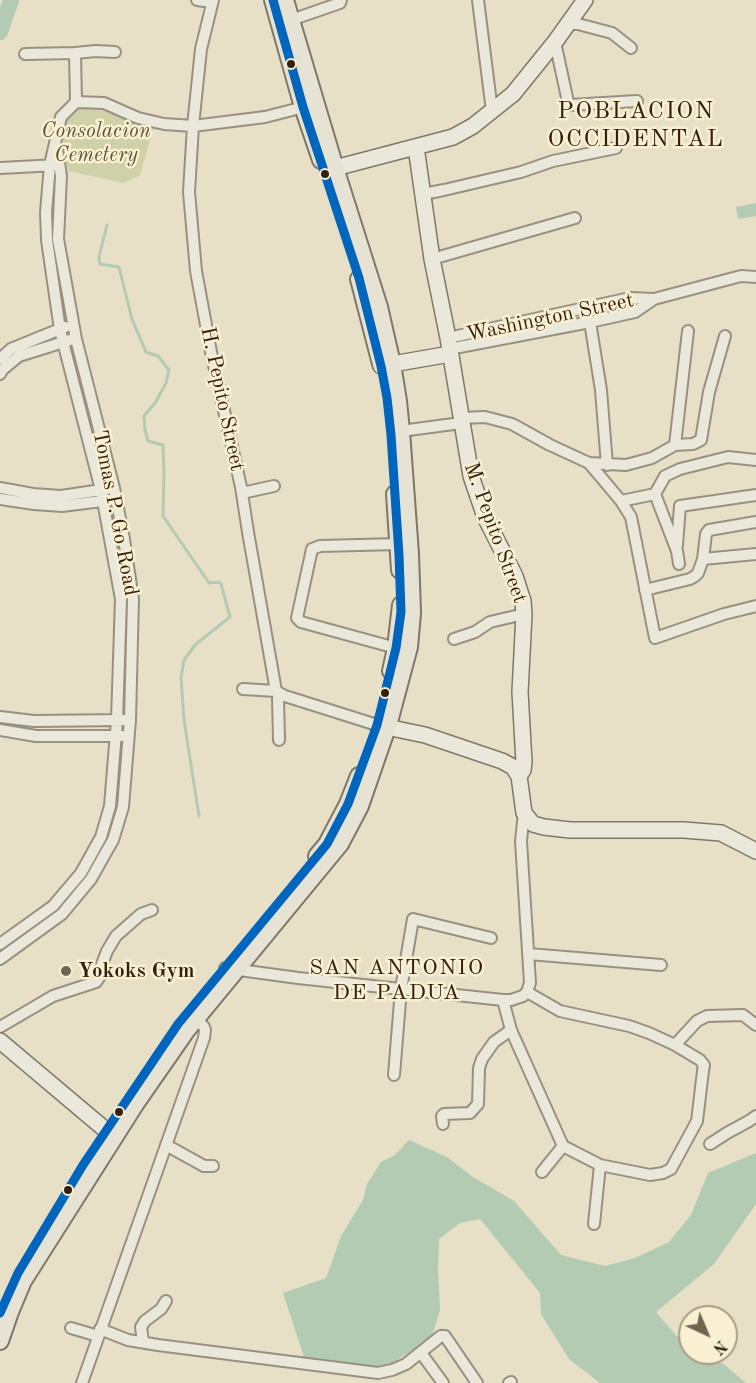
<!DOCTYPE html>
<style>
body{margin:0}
#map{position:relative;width:756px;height:1383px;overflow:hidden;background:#e7e0c6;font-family:"Old Standard TT",serif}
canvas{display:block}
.north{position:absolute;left:678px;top:1305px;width:60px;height:60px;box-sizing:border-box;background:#f8f0d1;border:2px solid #aa9c85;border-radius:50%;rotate:136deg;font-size:16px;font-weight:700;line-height:24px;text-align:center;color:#351f12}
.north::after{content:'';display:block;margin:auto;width:21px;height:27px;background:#736351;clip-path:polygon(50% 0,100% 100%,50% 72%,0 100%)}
</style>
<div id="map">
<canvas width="756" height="1383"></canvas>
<div class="north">N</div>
</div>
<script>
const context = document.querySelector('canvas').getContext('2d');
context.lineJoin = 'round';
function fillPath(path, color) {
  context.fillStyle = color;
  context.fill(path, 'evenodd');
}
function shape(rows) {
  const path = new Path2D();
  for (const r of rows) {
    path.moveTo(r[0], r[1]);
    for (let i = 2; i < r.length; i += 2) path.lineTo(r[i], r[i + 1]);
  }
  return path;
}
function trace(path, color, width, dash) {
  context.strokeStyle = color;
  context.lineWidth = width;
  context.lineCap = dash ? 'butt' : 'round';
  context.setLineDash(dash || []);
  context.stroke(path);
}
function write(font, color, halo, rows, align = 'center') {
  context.font = font + ' "Old Standard TT",serif';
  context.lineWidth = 5;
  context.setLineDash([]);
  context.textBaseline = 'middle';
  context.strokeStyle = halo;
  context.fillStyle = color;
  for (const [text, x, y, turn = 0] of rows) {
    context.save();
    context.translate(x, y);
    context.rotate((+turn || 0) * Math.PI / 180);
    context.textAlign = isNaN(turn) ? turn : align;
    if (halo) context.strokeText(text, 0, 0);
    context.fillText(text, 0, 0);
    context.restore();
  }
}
fillPath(shape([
 [77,106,87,106,154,126,140,175,124,183,68,171,63,151,63,130,68,116]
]), '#cfd2a8');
fillPath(shape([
 [756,203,756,216,738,219,736,207],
 [409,1140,447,1157,473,1177,514,1201,561,1255,605,1266,635,1258,669,1242,691,1215,708,1173,756,1153,756,1204,714,1264,656,1312,681,1341,690,1346,690,1353,703,1353,725,1365,746,1383,600,1383,569,1359,541,1314,540,1293,480,1219,460,1223,439,1239,438,1269,440,1310,431,1339,377,1372,306,1363,283,1293,326,1278,341,1236,363,1200,367,1184,381,1162,395,1155]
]), '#b3cab3');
trace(shape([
 [107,225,99,257,100,264,119,267,132,319,146,352,158,356,169,370,166,383,155,403,144,416,145,430,148,441,163,445,164,473,163,516,209,583,219,582,221,584,230,617,196,644,184,660,181,678,184,720,199,816]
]), '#b3cab3', 3);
trace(shape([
 [0,32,11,0]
]), '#b3cab3', 16);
const street = shape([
 [197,0,212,2],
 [213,0,201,49,193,126,189,192,196,271,211,352,241,487,248,532,276,691],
 [478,0,492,111],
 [291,20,340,3,341,0],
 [569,24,578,24,612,33,631,48],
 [555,42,568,102,570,105,637,101],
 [75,53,76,102],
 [25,54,75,53,96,51,115,52],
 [0,168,57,165],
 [423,194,444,190,521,172,553,161,616,148],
 [432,259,575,218],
 [590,322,601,390,607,465],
 [448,338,630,298,654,299,741,276,756,277],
 [449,349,590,322,635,312,654,299],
 [0,359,11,349,65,327],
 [0,374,2,370,19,356,70,340],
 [460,418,485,417,512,424,550,445,589,463,626,465,652,458,675,445,693,444,701,440,709,392,725,336],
 [401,431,461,423],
 [675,445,688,331],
 [589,463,621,501,631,517,655,638,724,614,756,606],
 [0,488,33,494,61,496,108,489],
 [242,493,274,486],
 [0,499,34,504,62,506,110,500],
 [621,501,655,494],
 [677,545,680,506,756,495],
 [703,559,706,534,709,530,756,522],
 [679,564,677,551,655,494,665,476,680,469,728,457,756,460],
 [645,590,690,579,695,576,698,573,703,559,756,554],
 [454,639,475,632,490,622,524,614],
 [396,648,301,622,297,618,312,549,320,546,398,544],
 [243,689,276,691,285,696,377,725],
 [0,717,34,721,124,720],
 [0,730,36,736,122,736],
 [279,740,278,698,279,693],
 [0,944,53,906,81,873,101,837,110,806,117,720,121,599,101,490,60,330,47,240,46,212,50,165,61,117,76,102,104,103,138,118,164,124,193,126,265,117,308,106],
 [529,954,661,965],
 [0,959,62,914,91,879,105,854,113,840,123,807,130,720,133,599,124,539,114,488,76,339,58,239,61,176,57,149],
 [225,968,298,978,503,1000,511,1000,523,996,527,992,530,983,521,841,524,813],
 [503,1000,511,1030,563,1146,600,1165,650,1175,663,1173,671,1169,697,1121,703,1071,704,1065,700,1060,675,1045,649,1033,629,1026,560,1011,527,992],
 [0,1027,53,996,96,982,100,976,102,964,107,951,116,936,141,914,152,910],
 [675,1045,697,1021,707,1016,743,1015,756,1025],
 [394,1075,401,989,413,919,491,938],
 [443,1124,442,1116,444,1114,470,1113,478,1104,479,1068,482,1059,494,1042,511,1030],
 [710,1144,727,1133,749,1121,756,1116],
 [166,1145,204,1166,213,1166],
 [542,1172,563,1146],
 [594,1224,600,1165],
 [71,1328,98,1336],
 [100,1329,128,1340,158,1345,378,1373,392,1370,406,1364,441,1336,445,1336,477,1383],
 [143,1342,141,1327,145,1321,161,1309,166,1301],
 [421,1353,443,1383],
 [82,1383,204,1038,205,1030,204,1027,196,1018],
 [509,1383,511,1382]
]);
const secondary = shape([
 [416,147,432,259,448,338,471,476,485,517,515,576,523,601,524,614,520,692,524,762,523,770,519,776,524,813,533,824,544,827,570,830,684,830,721,833,756,851],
 [335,168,453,137,473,126,513,94,555,42,585,0],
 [381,366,450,354],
 [377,725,425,735,502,761,513,767,519,776],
 [0,1041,114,1137]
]);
const primary = shape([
 [273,0,303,107,321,160],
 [359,279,381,364],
 [395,494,400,570],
 [391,671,396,648,401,605],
 [317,856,327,844,348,804,359,776],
 [0,1341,10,1312,23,1281,136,1103,186,1031,340,844,360,806,389,722,409,647,412,613,410,554,401,431,398,401,392,364,379,307,335,168,285,0]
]);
trace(street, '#989181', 14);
trace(secondary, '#7f7869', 18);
trace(primary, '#7f7869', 20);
trace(street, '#eae8da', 10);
trace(secondary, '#eae8da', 15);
trace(primary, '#e7e3d4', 16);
trace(shape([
 [0,1313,18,1273,83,1165,178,1024,327,844,348,804,377,725,396,648,401,612,399,555,391,435,387,398,381,366,359,278,303,107,273,0]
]), '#0065bd', 9);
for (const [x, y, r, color] of [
 [291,64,5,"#351f12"],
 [325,174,5,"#351f12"],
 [385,693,5,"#351f12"],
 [66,971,6,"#736351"],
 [119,1112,5,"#351f12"],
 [68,1190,5,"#351f12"]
]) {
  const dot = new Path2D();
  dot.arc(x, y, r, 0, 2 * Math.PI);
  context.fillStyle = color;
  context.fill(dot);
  trace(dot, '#f8f0d1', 2);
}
write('italic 21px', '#5e5138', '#f8f0d1', [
 ["Consolacion",96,131],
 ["Cemetery",96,155]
]);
write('21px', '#351f12', '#f8f0d1', [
 ["Washington Street",550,318,-12],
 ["H. Pepito Street",222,399,78],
 ["Tomas P. Go Road",115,513,79],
 ["M. Pepito Street",495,533,70]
]);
write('bold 21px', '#351f12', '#f8f0d1', [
 ["Yokoks Gym",78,971]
], 'left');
context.letterSpacing = '1.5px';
write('22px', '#351f12', '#f8f0d1', [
 ["SAN ANTONIO",397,968],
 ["DE PADUA",397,993]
]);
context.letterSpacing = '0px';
context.letterSpacing = '1.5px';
write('24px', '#351f12', '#f8f0d1', [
 ["POBLACION",636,112],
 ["OCCIDENTAL",636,140]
]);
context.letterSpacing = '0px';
</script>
